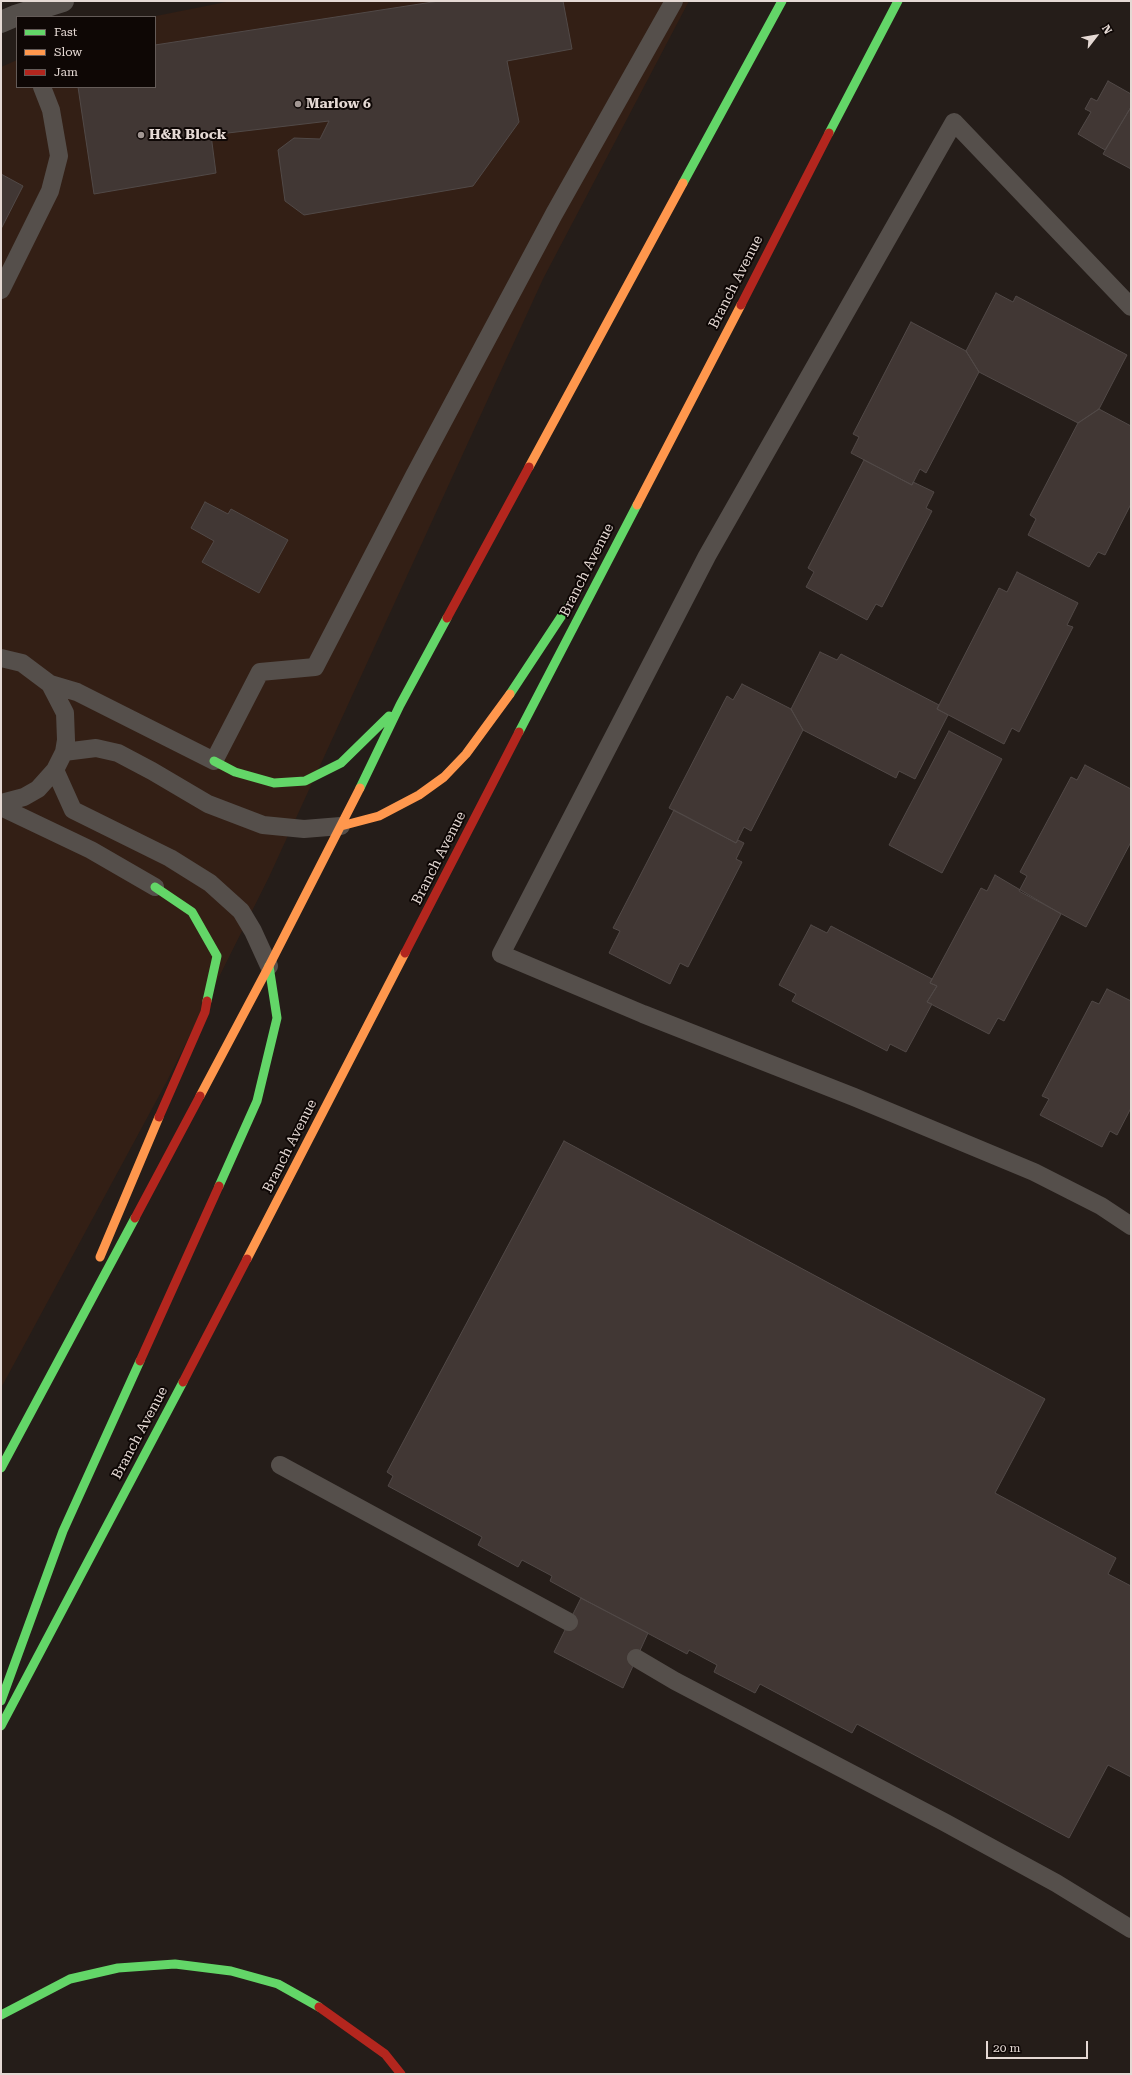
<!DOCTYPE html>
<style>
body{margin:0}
#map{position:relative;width:1132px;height:2075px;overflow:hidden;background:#251d19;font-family:"Roboto Serif",serif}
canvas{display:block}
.frame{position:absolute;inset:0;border:2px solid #e5d9d4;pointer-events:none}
.legend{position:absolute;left:16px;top:16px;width:140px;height:72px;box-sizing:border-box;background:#0e0705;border:1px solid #645b58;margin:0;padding:5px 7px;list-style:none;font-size:12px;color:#e5d9d4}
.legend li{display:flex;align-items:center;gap:8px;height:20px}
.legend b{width:20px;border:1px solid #645b58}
.north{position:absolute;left:1076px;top:16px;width:40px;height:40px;-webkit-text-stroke:3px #0e0705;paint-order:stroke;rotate:59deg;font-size:11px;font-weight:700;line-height:16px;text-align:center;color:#e5d9d4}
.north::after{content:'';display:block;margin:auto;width:14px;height:18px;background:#e5d9d4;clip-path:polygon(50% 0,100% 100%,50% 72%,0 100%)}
.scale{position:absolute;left:986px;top:2041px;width:102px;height:18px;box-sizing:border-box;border:2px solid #e5d9d4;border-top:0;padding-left:5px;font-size:12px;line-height:14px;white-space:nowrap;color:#e5d9d4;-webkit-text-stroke:3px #0e0705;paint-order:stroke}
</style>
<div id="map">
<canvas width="1132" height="2075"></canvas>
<div class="frame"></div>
<ul class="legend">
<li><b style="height:5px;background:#63d668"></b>Fast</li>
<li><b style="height:5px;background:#ff974d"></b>Slow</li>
<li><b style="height:5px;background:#b3261e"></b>Jam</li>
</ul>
<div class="north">N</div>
<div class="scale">20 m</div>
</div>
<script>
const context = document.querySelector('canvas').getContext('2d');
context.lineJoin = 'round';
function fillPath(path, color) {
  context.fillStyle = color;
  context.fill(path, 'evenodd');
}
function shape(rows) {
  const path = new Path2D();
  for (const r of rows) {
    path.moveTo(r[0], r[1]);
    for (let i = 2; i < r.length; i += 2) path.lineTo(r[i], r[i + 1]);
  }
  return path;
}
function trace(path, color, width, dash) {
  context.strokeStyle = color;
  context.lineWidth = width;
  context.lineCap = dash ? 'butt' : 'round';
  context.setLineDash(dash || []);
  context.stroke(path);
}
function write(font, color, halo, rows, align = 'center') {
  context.font = font + ' "Roboto Serif",serif';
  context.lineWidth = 4;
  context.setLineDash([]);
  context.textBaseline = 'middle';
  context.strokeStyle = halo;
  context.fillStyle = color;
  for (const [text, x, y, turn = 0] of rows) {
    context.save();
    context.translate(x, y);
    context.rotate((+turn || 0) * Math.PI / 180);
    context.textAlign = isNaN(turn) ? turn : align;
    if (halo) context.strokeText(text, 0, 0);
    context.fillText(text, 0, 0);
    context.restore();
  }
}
fillPath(shape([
 [231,1,689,1,543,279,269,877,167,1081,1,1388,1,67,17,60,17,87,155,87,155,17,151,17]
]), '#331f15');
const building = shape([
 [439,1,563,1,572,49,507,61,519,122,473,186,304,215,285,201,278,150,294,138,320,139,329,121,211,135,216,173,94,194,78,87,155,87,155,45,439,1],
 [1108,81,1131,94,1131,107,1105,150,1078,134,1091,112,1085,109,1091,98,1097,101,1108,81],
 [1131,107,1131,169,1103,154,1131,107],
 [1,174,23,186,1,229,1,174],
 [996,293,1013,302,1016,296,1127,355,1099,409,1078,423,979,372,966,351,996,293],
 [911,322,966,351,979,372,926,473,920,469,912,485,851,453,859,437,853,434,911,322],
 [1099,409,1131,426,1131,504,1105,555,1098,552,1089,567,1028,535,1036,519,1030,515,1078,423,1099,409],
 [864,460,912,485,913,482,934,492,926,508,932,511,882,607,876,604,867,620,806,587,814,572,808,568,864,460],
 [205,502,228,514,231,509,288,540,259,593,202,562,214,541,191,528,205,502],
 [1017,572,1078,603,1067,625,1073,627,1019,732,1012,728,1004,744,937,709,999,588,1007,592,1017,572],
 [820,652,837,660,841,654,939,705,937,709,948,715,915,779,899,771,896,778,803,730,791,709,820,652],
 [742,684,791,709,803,730,751,831,744,827,736,843,669,808,727,696,733,700,742,684],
 [949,731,1002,759,942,873,889,845,949,731],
 [1085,765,1131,789,1131,842,1086,927,1019,891,1027,876,1020,872,1071,777,1077,780,1085,765],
 [674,810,736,843,738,840,744,843,736,859,742,862,688,967,680,963,670,984,609,953,620,931,613,928,674,810],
 [995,875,1061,914,1004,1021,998,1018,989,1034,927,1002,937,986,930,983,981,888,987,891,995,875],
 [811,925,827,933,831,926,932,979,930,983,937,986,927,1002,932,1004,906,1052,890,1044,887,1051,792,1001,796,994,779,985,811,925],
 [1107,989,1131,1001,1131,1108,1117,1135,1110,1131,1102,1147,1040,1115,1049,1099,1042,1096,1092,1001,1099,1004,1107,989],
 [564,1141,1045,1399,995,1493,1116,1558,1108,1574,1131,1586,1131,1777,1108,1765,1069,1838,857,1724,852,1733,760,1684,755,1693,714,1672,717,1665,689,1650,687,1654,581,1598,550,1581,552,1576,522,1560,518,1567,478,1545,482,1537,388,1486,393,1476,387,1472,564,1141],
 [581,1598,648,1633,623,1688,554,1652,581,1598]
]);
fillPath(building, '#413734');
trace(building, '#514947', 1);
trace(shape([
 [1,290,50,191,59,156,51,110,42,87],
 [1131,307,954,122,707,556,501,954,643,1014,854,1097,1034,1172,1101,1206,1131,1226],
 [1,658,22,663,50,684,77,692,214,761,260,672,315,667,414,476,554,214,674,1],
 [64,752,96,748,118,753,152,771,208,804,263,825,304,829,341,826],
 [55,770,73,810,170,858,210,883,241,911,253,931,269,966],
 [1,803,24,797,38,789,55,770,64,752,66,740,65,713,50,684],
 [1,807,91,850,155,887],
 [280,1465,569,1622],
 [636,1658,675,1681,944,1822,1056,1883,1131,1929]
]), '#554f4b', 18);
trace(shape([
 [1,22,15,16,63,1]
]), '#554f4b', 22);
trace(shape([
 [829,133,898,1],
 [683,183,782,1],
 [510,694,578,591],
 [519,732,637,505],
 [214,761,235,772,274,783,305,781,341,763,389,716],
 [360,788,400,705,447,618],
 [155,887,192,912,217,956,207,1001],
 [219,1186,257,1101,277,1018,269,966],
 [1,1468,135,1218],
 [1,1701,63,1531,140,1361],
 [1,1726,183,1382],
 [1,2015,70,1979,118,1968,175,1964,231,1971,278,1984,319,2007]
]), '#63d668', 9);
trace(shape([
 [529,467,683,183],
 [637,505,741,305],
 [341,826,379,816,419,795,444,777,466,754,510,694],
 [200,1096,269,966,360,788],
 [100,1257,159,1117],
 [247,1259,405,953]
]), '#ff974d', 9);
trace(shape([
 [741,305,829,133],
 [447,618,529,467],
 [405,953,519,732],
 [159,1117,205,1012,207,1001],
 [135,1218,200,1096],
 [140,1361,219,1186],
 [183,1382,247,1259],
 [319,2007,385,2054,401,2074]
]), '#b3261e', 9);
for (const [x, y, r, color] of [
 [298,104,4,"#a29793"],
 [141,135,4,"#a29793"]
]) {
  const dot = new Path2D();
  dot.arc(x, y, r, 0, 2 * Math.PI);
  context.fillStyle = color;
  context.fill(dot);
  trace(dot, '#0e0705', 1.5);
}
write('bold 14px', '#e5d9d4', '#0e0705', [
 ["Marlow 6",306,104],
 ["H&R Block",149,135]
], 'left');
write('14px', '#e5d9d4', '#0e0705', [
 ["Branch Avenue",736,282,-63],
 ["Branch Avenue",587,570,-63],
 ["Branch Avenue",439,858,-63],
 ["Branch Avenue",290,1146,-63],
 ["Branch Avenue",140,1433,-62]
]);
</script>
